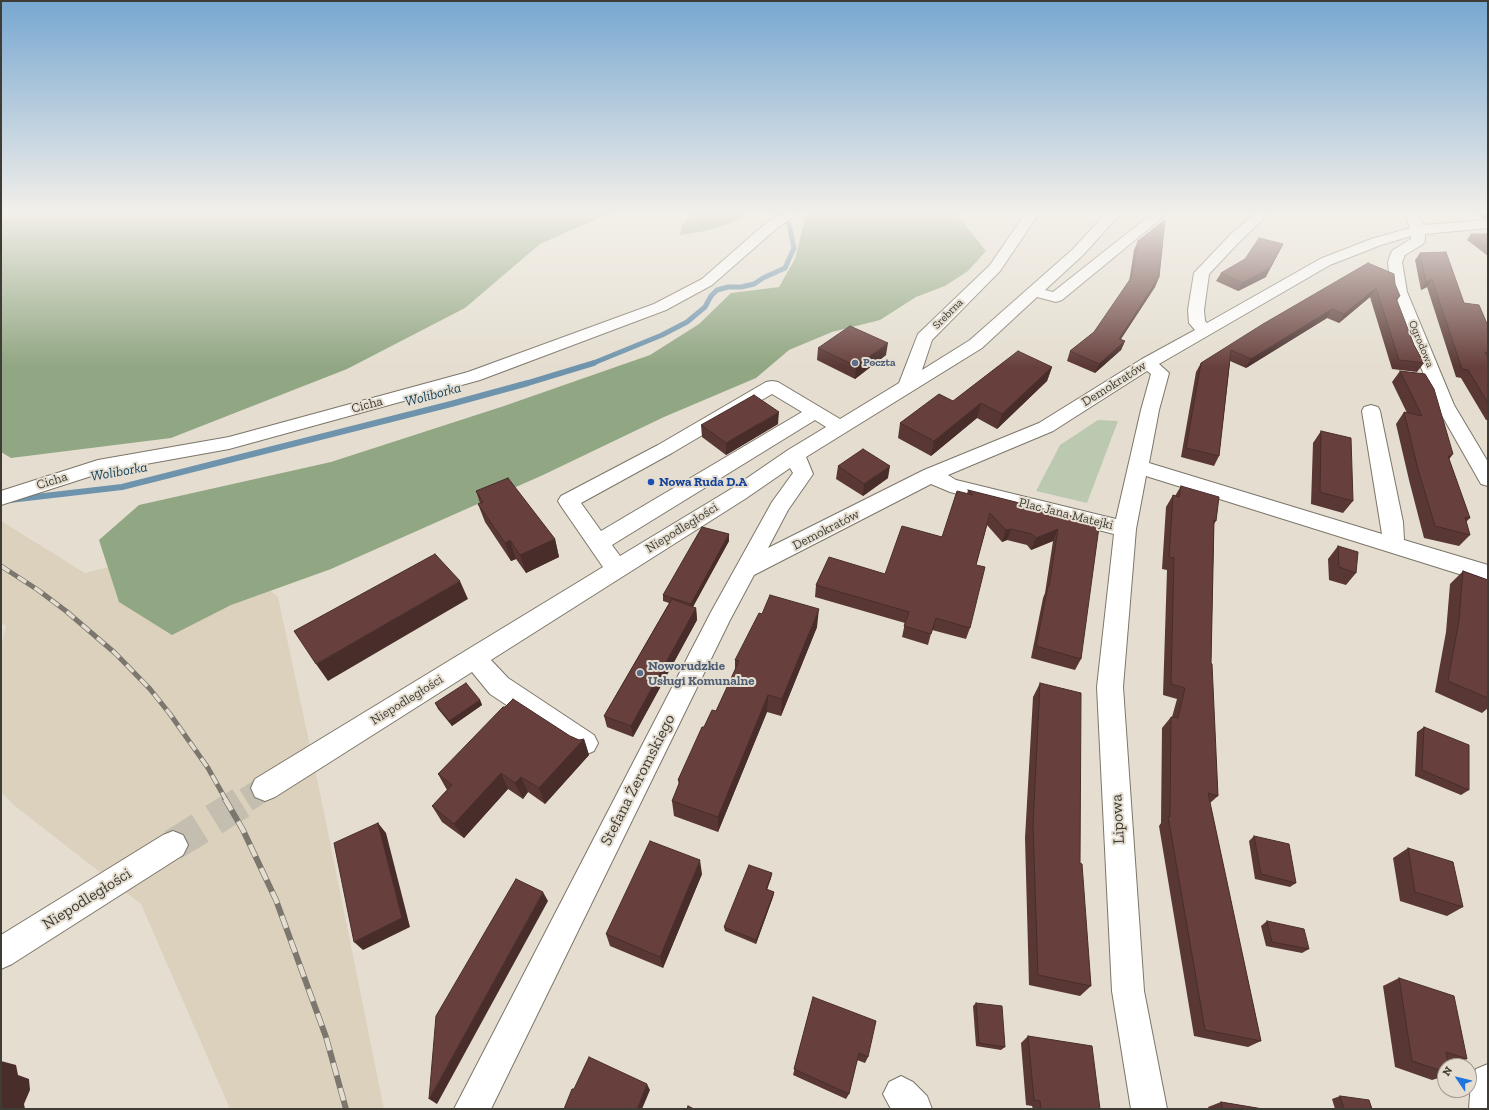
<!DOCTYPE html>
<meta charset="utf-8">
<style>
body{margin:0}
#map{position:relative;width:1489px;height:1110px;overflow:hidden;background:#e5ded0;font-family:"Zilla Slab",serif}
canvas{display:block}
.frame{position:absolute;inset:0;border:2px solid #3f3c36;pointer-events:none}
.north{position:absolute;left:1437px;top:1058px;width:40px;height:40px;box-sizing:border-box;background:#e5ded0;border:1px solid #a39d92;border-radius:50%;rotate:305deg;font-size:11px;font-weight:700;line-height:16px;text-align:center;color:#3f3c36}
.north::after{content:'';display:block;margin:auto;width:14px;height:18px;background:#1e75de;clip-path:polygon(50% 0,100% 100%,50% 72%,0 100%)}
</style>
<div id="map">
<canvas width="1489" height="1110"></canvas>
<div class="frame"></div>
<div class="north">N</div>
</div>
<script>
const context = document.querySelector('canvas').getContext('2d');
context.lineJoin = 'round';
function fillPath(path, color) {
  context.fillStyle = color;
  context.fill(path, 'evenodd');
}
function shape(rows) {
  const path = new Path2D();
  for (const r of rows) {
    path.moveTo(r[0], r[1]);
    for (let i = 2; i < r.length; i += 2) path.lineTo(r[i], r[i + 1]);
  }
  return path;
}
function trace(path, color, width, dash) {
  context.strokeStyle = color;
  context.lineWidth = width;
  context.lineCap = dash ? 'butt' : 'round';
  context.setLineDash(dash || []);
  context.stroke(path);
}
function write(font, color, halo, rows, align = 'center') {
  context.font = font + ' "Zilla Slab",serif';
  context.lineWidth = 4;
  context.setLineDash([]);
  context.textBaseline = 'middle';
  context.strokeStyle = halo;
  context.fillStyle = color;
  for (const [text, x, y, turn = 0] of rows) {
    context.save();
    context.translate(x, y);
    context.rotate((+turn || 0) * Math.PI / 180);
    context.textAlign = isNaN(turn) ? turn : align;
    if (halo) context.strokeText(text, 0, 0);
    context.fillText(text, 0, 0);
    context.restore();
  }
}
fillPath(shape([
 [1,521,85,573,210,541,278,597,318,783,384,1109,230,1109,141,904,16,807,1,792,1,646,6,626,1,623]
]), '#dbd1bd');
fillPath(shape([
 [1098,420,1118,421,1087,503,1036,491,1060,445]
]), '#bbc9b0');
fillPath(shape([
 [1,212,619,212,595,220,540,244,465,308,347,369,171,438,11,458,1,452],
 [694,212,748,212,740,220,705,231,680,235,682,226],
 [807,212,955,212,986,251,968,271,945,286,916,297,880,320,832,332,789,350,756,378,664,417,543,475,331,569,231,605,172,635,119,602,99,540,139,505,331,462,504,406,650,355,699,324,731,293,779,287,795,259,806,214]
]), '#91a682');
trace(shape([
 [591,364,662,335,687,322,705,307,711,296,717,290,728,287,741,287,754,284,763,278,785,268,794,248,789,224,776,214,776,212]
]), '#6e93ac', 5);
trace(shape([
 [1,501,122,487,451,404,528,383,594,363]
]), '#6e93ac', 6);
trace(shape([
 [246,800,265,788]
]), '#c4beb1', 25, [25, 12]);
trace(shape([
 [173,845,247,799]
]), '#c4beb1', 32, [32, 16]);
const minor = shape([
 [784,212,800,212,776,229,712,285,666,310,480,380,229,449,107,471,1,505,1,491,98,460,229,437,468,372,654,304,702,279,766,223,784,212],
 [1026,212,1040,212,1000,271,932,340,922,370,970,340,1073,249,1107,212,1122,212,1083,255,1045,290,1053,292,1154,212,1169,212,1062,300,1056,302,1037,297,982,348,806,457,813,474,788,510,768,548,924,470,1039,423,1142,359,1195,330,1189,323,1188,310,1194,273,1231,234,1256,212,1271,212,1241,240,1209,274,1204,310,1205,321,1207,323,1320,259,1371,239,1410,228,1407,219,1402,212,1416,212,1423,225,1488,220,1488,228,1425,234,1425,241,1423,244,1405,255,1402,262,1407,292,1454,405,1488,462,1488,486,1481,484,1436,405,1391,292,1388,262,1391,253,1393,250,1411,239,1411,236,1381,245,1330,265,1159,364,1169,373,1159,410,1149,463,1382,534,1362,411,1364,407,1371,405,1378,407,1380,411,1403,522,1404,540,1488,565,1488,583,1146,476,1136,529,1123,687,1144,991,1167,1109,1131,1109,1112,991,1097,687,1114,534,950,492,931,484,754,575,730,620,491,1109,454,1109,711,612,772,502,793,473,790,468,745,499,491,660,508,678,594,735,598,743,594,751,585,755,576,751,490,694,472,672,275,797,265,801,255,797,251,788,255,779,603,567,561,506,558,501,561,496,658,445,766,382,772,381,778,382,840,419,899,383,918,334,990,265,1026,212],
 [1147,371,1151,374,1141,410,1116,519,956,480,948,475,1053,431,1147,371],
 [772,394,802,412,601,531,581,503,672,453,772,394],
 [815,420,826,427,788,450,731,489,620,556,612,545,815,420],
 [173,831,183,835,188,845,183,855,12,964,1,969,1,935,163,835,173,831],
 [1488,1064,1488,1109,1469,1109,1471,1081,1476,1069,1488,1064],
 [901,1076,913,1082,927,1096,932,1109,891,1109,883,1094,889,1082,901,1076]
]);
trace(minor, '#7c7669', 2);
fillPath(minor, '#fff');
const railFar1 = shape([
 [1,566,38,590,66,611,115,653,150,689,170,714,208,768,226,800]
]);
const rail = shape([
 [225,799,243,830,276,900,326,1037,346,1109]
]);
trace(railFar1, '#7c776e', 5);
trace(rail, '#7c776e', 6);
trace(railFar1, '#e5ded0', 3.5, [10]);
trace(rail, '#e5ded0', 4.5, [13]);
fillPath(shape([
 [1475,212,1488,212,1488,219,1484,219],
 [1471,234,1488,234,1488,256,1467,240],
 [1138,241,1159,277,1155,287,1121,339,1125,341,1121,350,1095,373,1067,361,1070,351,1094,332,1129,282,1134,250],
 [1420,253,1464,303,1488,326,1488,420,1486,420,1461,378,1456,377,1427,287,1421,290,1415,260],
 [1368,263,1397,301,1414,345,1424,363,1417,372,1392,369,1370,297,1339,323,1327,318,1246,368,1230,361,1219,456,1214,466,1181,457,1196,372,1201,363],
 [1221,273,1266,277,1238,291,1216,281],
 [818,348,886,355,855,379,817,360],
 [1052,367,1047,381,997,429,977,418,931,456,898,438,900,423,953,401],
 [1400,371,1449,459,1470,518,1466,522,1470,535,1459,546,1424,538,1409,480,1396,424,1404,412,1407,413,1392,382],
 [778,424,726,455,702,437,701,425],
 [1321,431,1353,501,1343,513,1311,504,1313,443],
 [838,466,888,478,863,496,836,479],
 [1181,486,1216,521,1214,524,1211,663,1218,796,1210,803,1261,1041,1248,1047,1194,1036,1159,826,1161,823,1162,728,1171,717,1172,717,1177,699,1163,695,1167,570,1162,569,1166,507,1173,495,1175,496],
 [968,490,1082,522,1081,659,1075,670,1031,658,1043,598,1045,593,1053,541,1031,550,1027,545,1007,540,1002,542,987,525,976,565,970,628,966,639,932,630,928,645,902,637,905,623,815,597,816,585,885,574,942,537,967,494],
 [476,491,555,539,559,557,526,573,516,559,511,561,485,522,478,504,480,503],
 [729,534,729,541,693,607,696,608,697,620,633,737,607,727,604,716,669,603,663,601,663,595],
 [1338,546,1356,573,1346,585,1329,580,1328,559],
 [1463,571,1488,580,1488,708,1482,713,1435,692,1446,632,1450,584],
 [817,627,781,716,767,712,718,832,674,816,672,801,679,785,678,780,704,727,716,711,735,670,735,660],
 [1040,683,1080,863,1091,986,1080,996,1029,985,1025,838,1033,697],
 [480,700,482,705,452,726,438,709,435,703],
 [1424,727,1469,790,1461,795,1415,776,1417,732],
 [570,736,579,740,584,739,589,755,545,804,528,792,523,799,508,789,464,838,442,822,432,806,447,790,438,774],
 [1254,836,1296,883,1290,887,1255,879,1249,841],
 [1408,848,1463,907,1447,916,1400,901,1393,858],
 [772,873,771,878,767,890,774,892,773,897,756,944,725,931,724,927],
 [702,874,663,968,610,946,606,934],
 [1267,921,1309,949,1302,953,1266,946,1261,926],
 [1399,978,1467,1059,1445,1066,1445,1076,1432,1080,1395,1067,1383,986],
 [813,997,868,1057,865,1063,857,1060,849,1094,846,1099,793,1075],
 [976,1003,1005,1047,1001,1050,976,1046,973,1006],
 [1028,1036,1100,1109,1033,1109,1032,1106,1026,1105,1021,1043],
 [1340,1096,1372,1109,1335,1109,1332,1099],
 [1221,1102,1263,1109,1209,1109,1208,1107]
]), '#593734');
fillPath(shape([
 [1283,244,1266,277,1238,291,1242,283],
 [1159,277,1155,287,1115,348,1119,339],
 [1432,279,1427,287,1421,290,1426,282],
 [1376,288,1370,297,1339,323,1344,314],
 [1400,296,1394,305,1396,298],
 [1332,309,1327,318,1246,368,1251,359],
 [1125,341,1121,350,1095,373,1099,364],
 [888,343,886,355,855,379,856,366],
 [1052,367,1047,381,997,429,1002,414],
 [981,403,977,418,931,456,934,441],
 [779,412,778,424,726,455,726,443],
 [1453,454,1444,466,1448,456],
 [890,466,888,478,863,496,864,484],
 [1083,519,1078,530,1077,521],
 [1011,529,1007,540,1002,542,1006,530],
 [1058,529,1053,541,1031,550,1036,538],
 [729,534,729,541,691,610,691,604],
 [555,539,559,557,526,573,520,555],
 [510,540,516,559,511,561,505,543],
 [460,581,468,599,328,681,316,664],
 [696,608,697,620,633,737,631,726],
 [819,609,817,627,781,716,782,699],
 [768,695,767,712,718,832,718,817],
 [480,700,482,705,452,726,449,721],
 [584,739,589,755,545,804,539,788],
 [501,773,508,789,464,838,454,824],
 [521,777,528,792,523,799,515,783],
 [378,823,386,833,410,927,363,950,354,942],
 [700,860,702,874,663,968,660,957],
 [772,873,771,878,765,894,766,889],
 [543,892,548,901,437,1104,429,1099],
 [774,892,773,897,756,944,756,940],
 [1,1061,16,1065,18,1075,29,1079,30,1090,24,1104,25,1109,1,1109],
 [647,1084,650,1090,642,1109,637,1109]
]), '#482d2b');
const building = shape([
 [1165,220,1159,277,1119,339,1125,341,1099,364,1070,351,1094,332,1131,278,1138,241,1165,220],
 [1471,234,1488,234,1488,247,1471,234],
 [1259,238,1283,244,1270,268,1242,283,1221,273,1245,259,1259,238],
 [1446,252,1464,303,1479,305,1488,326,1488,353,1485,352,1488,358,1488,403,1468,370,1462,369,1432,279,1426,282,1420,253,1446,252],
 [1368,263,1394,274,1395,284,1400,296,1396,298,1414,345,1424,363,1399,360,1376,288,1344,314,1332,309,1251,359,1231,350,1219,456,1186,448,1201,363,1263,324,1368,263],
 [850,326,888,343,856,366,818,348,850,326],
 [1018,351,1052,367,1002,414,981,403,934,441,900,423,939,394,953,401,1018,351],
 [1400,371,1425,374,1434,389,1453,454,1448,456,1470,518,1465,517,1470,535,1435,526,1418,469,1404,412,1422,416,1400,371],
 [754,395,779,412,726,443,701,425,754,395],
 [1321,431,1351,438,1353,501,1320,492,1321,431],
 [863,449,890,466,864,484,838,466,863,449],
 [508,478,555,539,520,555,510,540,505,543,478,504,483,502,476,491,508,478],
 [1181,486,1219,497,1216,521,1214,520,1211,663,1212,664,1218,796,1208,793,1261,1041,1205,1030,1168,816,1170,817,1171,717,1178,718,1185,688,1171,684,1174,558,1169,557,1173,495,1179,497,1181,486],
 [968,490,1083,519,1077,521,1099,527,1081,659,1036,646,1048,586,1049,587,1058,529,1036,538,1032,534,1011,529,1006,530,990,513,976,565,985,567,970,628,936,618,931,634,904,626,909,612,816,585,829,557,885,574,902,526,942,537,957,491,973,495,968,490],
 [702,527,729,534,691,604,663,595,702,527],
 [1338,546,1358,552,1356,573,1339,567,1338,546],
 [435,554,460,581,316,664,294,631,435,554],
 [1463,571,1488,580,1488,698,1448,681,1459,620,1463,571],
 [770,595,819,609,782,699,768,695,718,817,672,801,680,781,678,780,702,727,704,727,712,710,716,711,739,661,735,660,759,613,762,614,770,595],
 [672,599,696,608,631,726,604,716,672,599],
 [466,683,480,700,449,721,435,703,466,683],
 [1040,683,1081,693,1080,863,1082,864,1091,986,1038,975,1033,826,1040,683],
 [513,699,570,736,579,740,584,739,539,788,521,777,515,783,501,773,454,824,432,806,452,785,438,774,503,707,505,707,513,699],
 [1424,727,1469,745,1469,790,1422,770,1424,727],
 [378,823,402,918,354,942,334,843,378,823],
 [1254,836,1289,844,1296,883,1261,874,1254,836],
 [650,841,700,860,660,957,606,934,650,841],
 [1408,848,1453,862,1463,907,1415,892,1408,848],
 [749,865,772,873,766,889,774,892,756,940,724,927,749,865],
 [516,879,543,892,429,1099,436,1016,516,879],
 [1267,921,1304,929,1309,949,1272,942,1267,921],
 [1399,978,1454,996,1467,1059,1446,1052,1449,1066,1445,1066,1445,1072,1412,1061,1399,978],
 [813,997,876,1021,868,1057,859,1053,849,1094,794,1069,813,997],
 [976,1003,1002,1006,1005,1047,979,1043,976,1003],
 [1028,1036,1092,1046,1100,1109,1041,1109,1040,1101,1034,1100,1028,1036],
 [589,1057,647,1084,637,1109,564,1109,572,1089,574,1089,589,1057],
 [1340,1096,1369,1100,1372,1109,1344,1109,1340,1096],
 [1221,1102,1263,1109,1223,1109,1221,1102],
 [688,1106,694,1109,687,1109,688,1106]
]);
fillPath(building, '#67403d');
trace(building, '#482d2b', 1);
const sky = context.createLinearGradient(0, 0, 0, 367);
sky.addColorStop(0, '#77a7d0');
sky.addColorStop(0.58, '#f3f0ea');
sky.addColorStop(1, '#f3f0ea00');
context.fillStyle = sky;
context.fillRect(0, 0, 1489, 367);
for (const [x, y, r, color] of [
 [855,363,4,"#5c6f8a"],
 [651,482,4,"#1a4fb4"],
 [640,673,4,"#5c6f8a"]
]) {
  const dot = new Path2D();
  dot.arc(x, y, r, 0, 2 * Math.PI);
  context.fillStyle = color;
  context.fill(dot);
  trace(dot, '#e5ded0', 1.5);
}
write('11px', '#3f3c36', '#e5ded0', [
 ["Srebrna",948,314,-45],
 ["Ogrodowa",1421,344,68]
]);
write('bold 11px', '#4e5e75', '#e5ded0', [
 ["Poczta",863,363]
], 'left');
write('13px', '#3f3c36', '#e5ded0', [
 ["Demokratów",1114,384,-32],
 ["Cicha",367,405,-15],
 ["Cicha",52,481,-17],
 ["Plac Jana Matejki",1066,514,14],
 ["Niepodległości",682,528,-32],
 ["Demokratów",826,530,-27],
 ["Niepodległości",407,700,-32]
]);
write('bold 13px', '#164399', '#e5ded0', [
 ["Nowa Ruda D.A",659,482]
], 'left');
write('bold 13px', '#4e5e75', '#e5ded0', [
 ["Noworudzkie",648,666],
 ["Usługi Komunalne",648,681]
], 'left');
write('italic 14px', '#14445f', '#e5ded0', [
 ["Woliborka",433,395,-15],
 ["Woliborka",119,472,-10]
]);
write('16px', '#3f3c36', '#e5ded0', [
 ["Stefana Żeromskiego",638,780,-63],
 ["Lipowa",1118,819,-93],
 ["Niepodległości",87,899,-32]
]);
</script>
